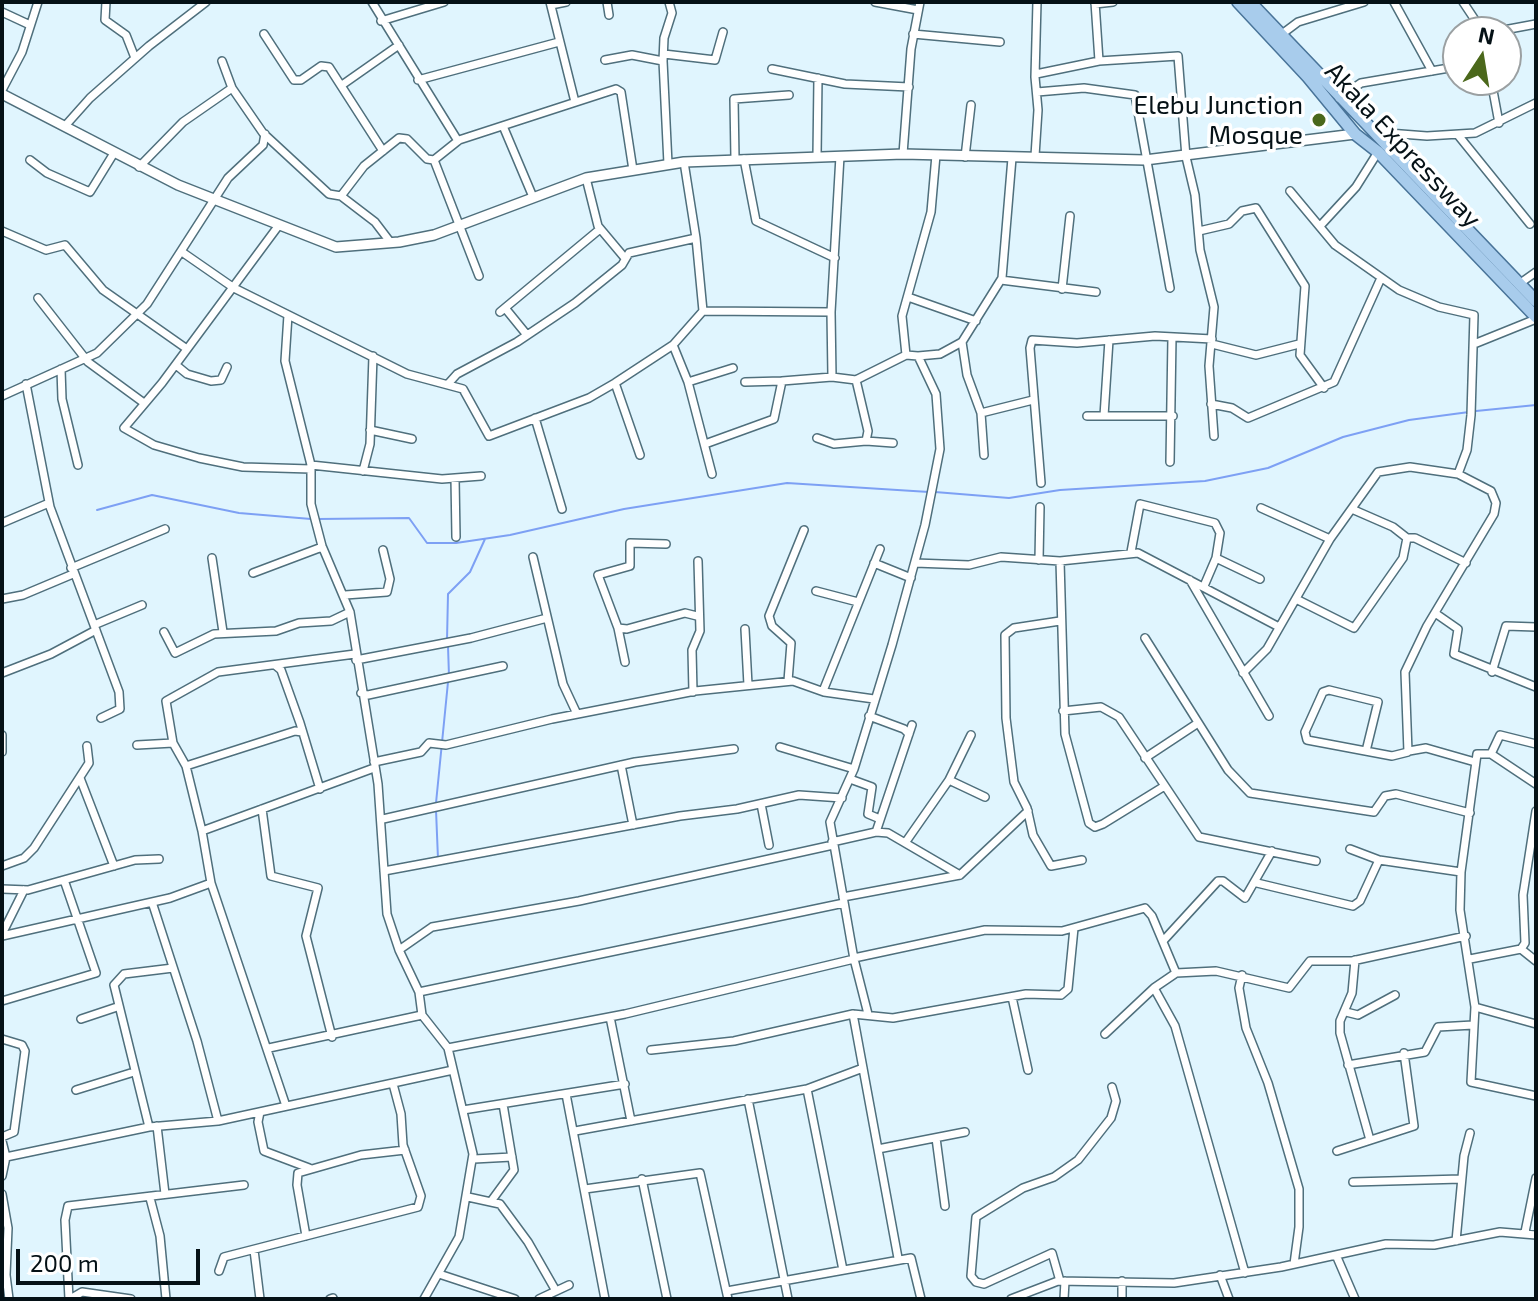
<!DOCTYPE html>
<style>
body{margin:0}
#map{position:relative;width:1538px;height:1301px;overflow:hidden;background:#e0f5fe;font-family:"Exo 2",sans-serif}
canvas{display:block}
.frame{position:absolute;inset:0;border:4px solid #051116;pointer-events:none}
.north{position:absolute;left:1442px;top:16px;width:80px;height:80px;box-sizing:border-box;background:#fff;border:2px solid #9ba0a2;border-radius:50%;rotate:12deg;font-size:22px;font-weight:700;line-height:32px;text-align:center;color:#051116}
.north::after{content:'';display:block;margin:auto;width:28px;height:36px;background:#4b681b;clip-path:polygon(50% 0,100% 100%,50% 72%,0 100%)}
.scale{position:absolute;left:16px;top:1249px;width:184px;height:36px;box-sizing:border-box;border:4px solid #051116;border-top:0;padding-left:10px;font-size:24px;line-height:28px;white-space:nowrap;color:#051116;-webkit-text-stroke:6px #fff;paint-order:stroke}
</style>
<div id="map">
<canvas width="1538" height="1301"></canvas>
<div class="frame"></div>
<div class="north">N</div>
<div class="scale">200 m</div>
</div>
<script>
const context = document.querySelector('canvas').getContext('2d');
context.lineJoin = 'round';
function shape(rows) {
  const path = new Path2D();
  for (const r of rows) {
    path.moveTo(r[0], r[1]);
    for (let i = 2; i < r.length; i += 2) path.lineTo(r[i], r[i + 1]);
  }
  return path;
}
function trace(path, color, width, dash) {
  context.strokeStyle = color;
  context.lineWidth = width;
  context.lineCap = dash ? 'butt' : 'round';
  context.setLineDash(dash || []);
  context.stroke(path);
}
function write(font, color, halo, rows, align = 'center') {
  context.font = font + ' "Exo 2",sans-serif';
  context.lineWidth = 7;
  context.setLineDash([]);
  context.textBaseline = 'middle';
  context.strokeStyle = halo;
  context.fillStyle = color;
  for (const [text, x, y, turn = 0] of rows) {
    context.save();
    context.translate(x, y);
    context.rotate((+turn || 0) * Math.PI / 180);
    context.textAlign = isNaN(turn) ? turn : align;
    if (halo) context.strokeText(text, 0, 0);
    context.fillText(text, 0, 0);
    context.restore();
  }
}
trace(shape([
 [1476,411,1536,405],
 [935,492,1009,498,1060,490,1205,481,1268,468,1343,437,1409,420,1469,412],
 [97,510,152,495,239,513,311,519],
 [318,519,409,518,427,543,456,543,510,535,624,509,787,483,929,492],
 [447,640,448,594,470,572,485,539],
 [448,646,449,676],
 [436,803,448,682],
 [436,810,438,859]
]), '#7da0f4', 2);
const minor = shape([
 [106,2,105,20,126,35,135,58],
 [372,2,458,141],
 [550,2,575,102],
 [607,2,609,15],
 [875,2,918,10],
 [1095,2,1099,61],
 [1394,2,1432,71],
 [1463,2,1483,32],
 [1095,4,1113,2],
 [551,5,566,2],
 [2,12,30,25],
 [381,21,444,2],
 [1493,32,1536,24],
 [264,34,294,80,301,80,321,66,329,67,383,151],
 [913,34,1000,42],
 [1282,34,1298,22,1364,2],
 [664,54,715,60,723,32],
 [605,60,632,55,663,61],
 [222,61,232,88,263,133,329,194,341,196,375,222,391,243],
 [772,69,845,84,909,87],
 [1036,74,1099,61,1178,56,1186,157,1195,195,1200,250,1214,307,1209,366,1214,436],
 [418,80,559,42],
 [1491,80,1499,123],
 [342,85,399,45],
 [2,90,22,52,38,2],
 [1037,92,1084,88,1135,95,1170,288],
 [1339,98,1361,83,1455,67],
 [65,126,90,98,149,46,206,2],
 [503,126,533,197],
 [1375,132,1427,136,1475,133,1536,103],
 [1458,135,1530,224],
 [903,154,911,49,920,2],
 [817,156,818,78],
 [1035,156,1038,110,1035,77,1037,2],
 [965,157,971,105],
 [735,159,734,99,789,95],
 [744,159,756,221,835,258],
 [30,160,47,173,90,192,114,153],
 [434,160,459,140,616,89,621,92,633,170],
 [668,164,663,61,664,38,672,13,669,2],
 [139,167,183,122,232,88],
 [586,178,598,226,624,257],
 [1290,191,1335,245,1399,290,1439,307,1474,315,1471,415,1467,450,1458,474],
 [341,196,364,166,399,138,407,139,427,159,434,160,479,276],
 [279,225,162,383,124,428,154,445,199,458,243,467,311,469],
 [1321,225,1356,187,1378,152],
 [2,231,46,250,65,245,103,290,187,349],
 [1199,231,1229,224,1242,211,1256,208,1305,286,1300,355,1324,388],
 [696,238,703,311],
 [182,252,234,288,407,374,463,389,489,436,589,398,615,383,673,345,703,311,831,312],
 [1001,280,1096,292],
 [1519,284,1536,272],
 [1062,289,1070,216],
 [908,297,976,321],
 [38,298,88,362,144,403],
 [505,308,527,335],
 [500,312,600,229],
 [288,315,285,361,311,465,311,504,322,546,350,612,378,784,387,914,399,950,419,992,422,1015,448,1048,473,1154,459,1237,424,1299],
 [962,342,967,375,981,413,984,455],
 [1212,344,1256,355,1299,344],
 [1474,344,1536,319],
 [673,345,688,382,712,474],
 [918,356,940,354,962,342,1002,278,1012,158],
 [176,365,187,374,211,381,221,380,227,367],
 [61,369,62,399,78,465],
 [832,377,831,312,840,156],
 [688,382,733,368],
 [745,382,782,381],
 [615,383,640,455],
 [26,384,50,507,119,692,120,709,101,718],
 [448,384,457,374,517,342,575,303,622,265,629,253,696,238,684,162],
 [2,396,97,353,147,304,228,178,263,145,265,134],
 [1211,404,1232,408,1248,418,1334,382,1381,278],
 [981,413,1033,400],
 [1087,416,1173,416],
 [1104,416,1109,340],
 [535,418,562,509],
 [370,430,412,439],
 [817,438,834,444,866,441,868,431,856,380],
 [866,441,893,443],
 [705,444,774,419,782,381,832,377,856,380,906,355],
 [1170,462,1172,337],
 [311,465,442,479,481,476],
 [363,471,370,444,373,356],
 [455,478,456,537],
 [1041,483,1030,348,1032,340,1077,343,1155,336,1212,339],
 [1261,508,1330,539],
 [1354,510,1393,527,1407,538,1415,538,1466,563],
 [2,523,49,503],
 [1131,552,1140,504,1215,523,1220,533,1216,558,1204,586],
 [533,557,563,684,577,714],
 [212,558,223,632],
 [1216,558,1260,579],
 [1039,560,1040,507],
 [1060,561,1065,734,1089,823,1095,827,1103,824,1163,787],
 [874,563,911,578],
 [915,563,969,565,1001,557,1060,561,1138,553,1279,627],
 [71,568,165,529],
 [253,573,322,547],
 [1190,580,1269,716],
 [816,591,858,602],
 [345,595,387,592,390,579,383,550],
 [2,599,23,595,73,574],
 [1296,599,1354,628,1403,558,1407,538],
 [1435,613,1458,629,1454,654,1536,687],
 [1060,621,1014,628,1005,635,1006,718,1014,782,1027,808,1033,835,1051,866,1082,860],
 [94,625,142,605],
 [618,628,627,629,685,613,697,616],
 [745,629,748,685],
 [164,632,175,653,214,634,276,631,299,623,331,621,350,612],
 [1145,638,1228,770,1250,793,1374,812,1385,796,1396,794,1470,813],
 [356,660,471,638,547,618],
 [625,662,618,628,598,575,630,566,630,543,666,544],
 [275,665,281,670,300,723,320,789],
 [1492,672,1506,626,1536,627],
 [2,673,51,654,96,630],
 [1243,673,1267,649,1330,539,1378,472,1410,467,1458,474,1491,491,1496,503,1494,514,1427,626,1405,672,1408,752,1392,756,1307,740,1305,732,1323,692,1329,690,1378,702,1366,751],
 [788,681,791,643,772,626,769,616,804,530],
 [823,691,880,549],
 [693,692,692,650,700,631,698,561],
 [361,693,368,695,503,666],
 [1063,711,1101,707,1119,717,1199,837,1316,861],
 [869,716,904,729,909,734],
 [2,735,2,752],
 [137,745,173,743],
 [780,747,854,769],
 [1409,751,1426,748,1475,762],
 [1491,754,1500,735,1536,744],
 [1145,758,1198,723],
 [374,762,421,752,429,743,446,745,552,719,695,691,793,681,824,692,874,699],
 [621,765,633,825],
 [186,766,295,731,302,732],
 [80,778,114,866],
 [850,779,872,787,868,814,880,819],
 [949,780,985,797],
 [1536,784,1491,754,1477,754,1461,872,1460,910,1475,1007,1471,1082,1536,1096],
 [761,804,769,845],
 [262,809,271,876,318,888,306,936,332,1037],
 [383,819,635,762,734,749],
 [202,831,186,766,173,743,166,701,218,672,355,654],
 [876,832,912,725],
 [832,842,876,832,888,833,960,875],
 [905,843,949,780,971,735],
 [1350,849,1379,860,1461,872],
 [2,866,24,858,34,848,89,763,87,746],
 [384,871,680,816,737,809,799,795,842,798],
 [1257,883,1353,906,1360,901,1379,860],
 [2,889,28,890,135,860,159,859],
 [843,897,960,875,1028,811],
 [152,902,197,1041,218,1121],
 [2,934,24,890],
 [2,936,170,898,211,883],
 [1163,941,1218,881,1223,881,1245,898,1272,851],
 [1521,949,1536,961],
 [399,950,432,927,579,901,833,845],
 [854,958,985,930,1062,931,1145,908,1152,916,1176,973],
 [1470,959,1521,949,1525,943,1523,895,1536,811],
 [1355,960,1352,993,1340,1021,1340,1033,1370,1140],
 [1242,975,1239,988,1246,1028,1268,1083,1299,1189,1299,1227,1294,1264],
 [1154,988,1175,1026,1245,1273],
 [419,992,844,903],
 [1012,997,1028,1070],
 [2,1001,96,973,64,880],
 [1475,1007,1536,1024],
 [1346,1012,1358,1015,1395,995],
 [853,1014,898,1258],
 [868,1014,854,959,830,822,854,769,892,645,925,525,940,449,936,394,918,356,906,355,902,316,931,212,936,155],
 [610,1017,631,1121],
 [81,1019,117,1007],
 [1105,1034,1154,988,1176,973,1216,971,1289,988,1310,961,1352,961,1466,936],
 [2,1039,22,1045,25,1051,14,1132,2,1137],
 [269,1048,422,1015],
 [448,1048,625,1014,854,959],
 [651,1050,734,1041,853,1014,893,1018,1026,994,1061,995,1068,989,1074,928],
 [1348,1065,1425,1052,1438,1027,1473,1025],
 [807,1089,843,1270],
 [76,1090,134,1072],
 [566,1094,605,1299],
 [748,1099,788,1299],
 [286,1106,211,883,202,831,374,768],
 [463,1110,625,1084],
 [260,1112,258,1122,264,1151,309,1168],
 [157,1126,165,1194],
 [149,1127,114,985,124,974,173,968],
 [575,1131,807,1089,863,1068],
 [936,1138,945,1206],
 [2,1141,6,1157,2,1176],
 [878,1149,965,1132],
 [1337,1151,1414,1126,1404,1053],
 [6,1157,149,1127,218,1121,453,1070],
 [474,1159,512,1157],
 [642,1179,667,1299],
 [1353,1182,1461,1179],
 [585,1189,700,1173,728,1299],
 [2,1194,8,1228,6,1275,9,1299],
 [468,1197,500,1204,528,1242,556,1291],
 [150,1198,160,1236,166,1299],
 [492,1200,514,1170,503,1104],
 [1525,1232,1536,1178],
 [306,1236,297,1185,298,1173,361,1155,405,1150],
 [1456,1241,1464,1156,1470,1133],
 [254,1250,260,1299],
 [1336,1255,1355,1299],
 [219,1271,224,1257,418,1207,421,1196,403,1145,401,1114,393,1084],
 [439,1274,515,1299],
 [1220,1275,1229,1299],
 [1060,1281,1052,1253,984,1284,976,1282,971,1276,976,1217,1023,1188,1054,1177,1078,1160,1111,1118,1116,1101,1112,1087],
 [1122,1281,1122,1299],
 [727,1291,911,1258,921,1299],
 [69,1299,65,1220,68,1206,244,1185],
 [70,1299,82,1292,131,1299],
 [330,1299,333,1298],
 [539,1299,569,1285],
 [1011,1299,1058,1281,1174,1283,1281,1267,1386,1244,1434,1245,1500,1232,1536,1235],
 [1064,1299,1065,1281]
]);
const tertiary = shape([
 [2,94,178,185,336,247,399,242,434,235,586,178,684,162,903,154,1145,160,1355,134]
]);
const primary = shape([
 [1238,2,1308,77,1355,134,1378,152,1536,317],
 [1250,2,1536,301]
]);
trace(minor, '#4f6f7c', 10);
trace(tertiary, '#4f6f7c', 12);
trace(primary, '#497499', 14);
trace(minor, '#fff', 7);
trace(tertiary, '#fff', 9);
trace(primary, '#a8ccec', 11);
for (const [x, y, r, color] of [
 [1319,120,8,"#4b681b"]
]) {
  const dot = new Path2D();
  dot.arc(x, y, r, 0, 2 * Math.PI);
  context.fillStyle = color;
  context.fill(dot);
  trace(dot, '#fff', 3);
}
write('26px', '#051116', '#fff', [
 ["Elebu Junction",1303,105],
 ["Mosque",1303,135]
], 'right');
write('26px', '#051116', '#fff', [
 ["Akala Expressway",1403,145,47]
]);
</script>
